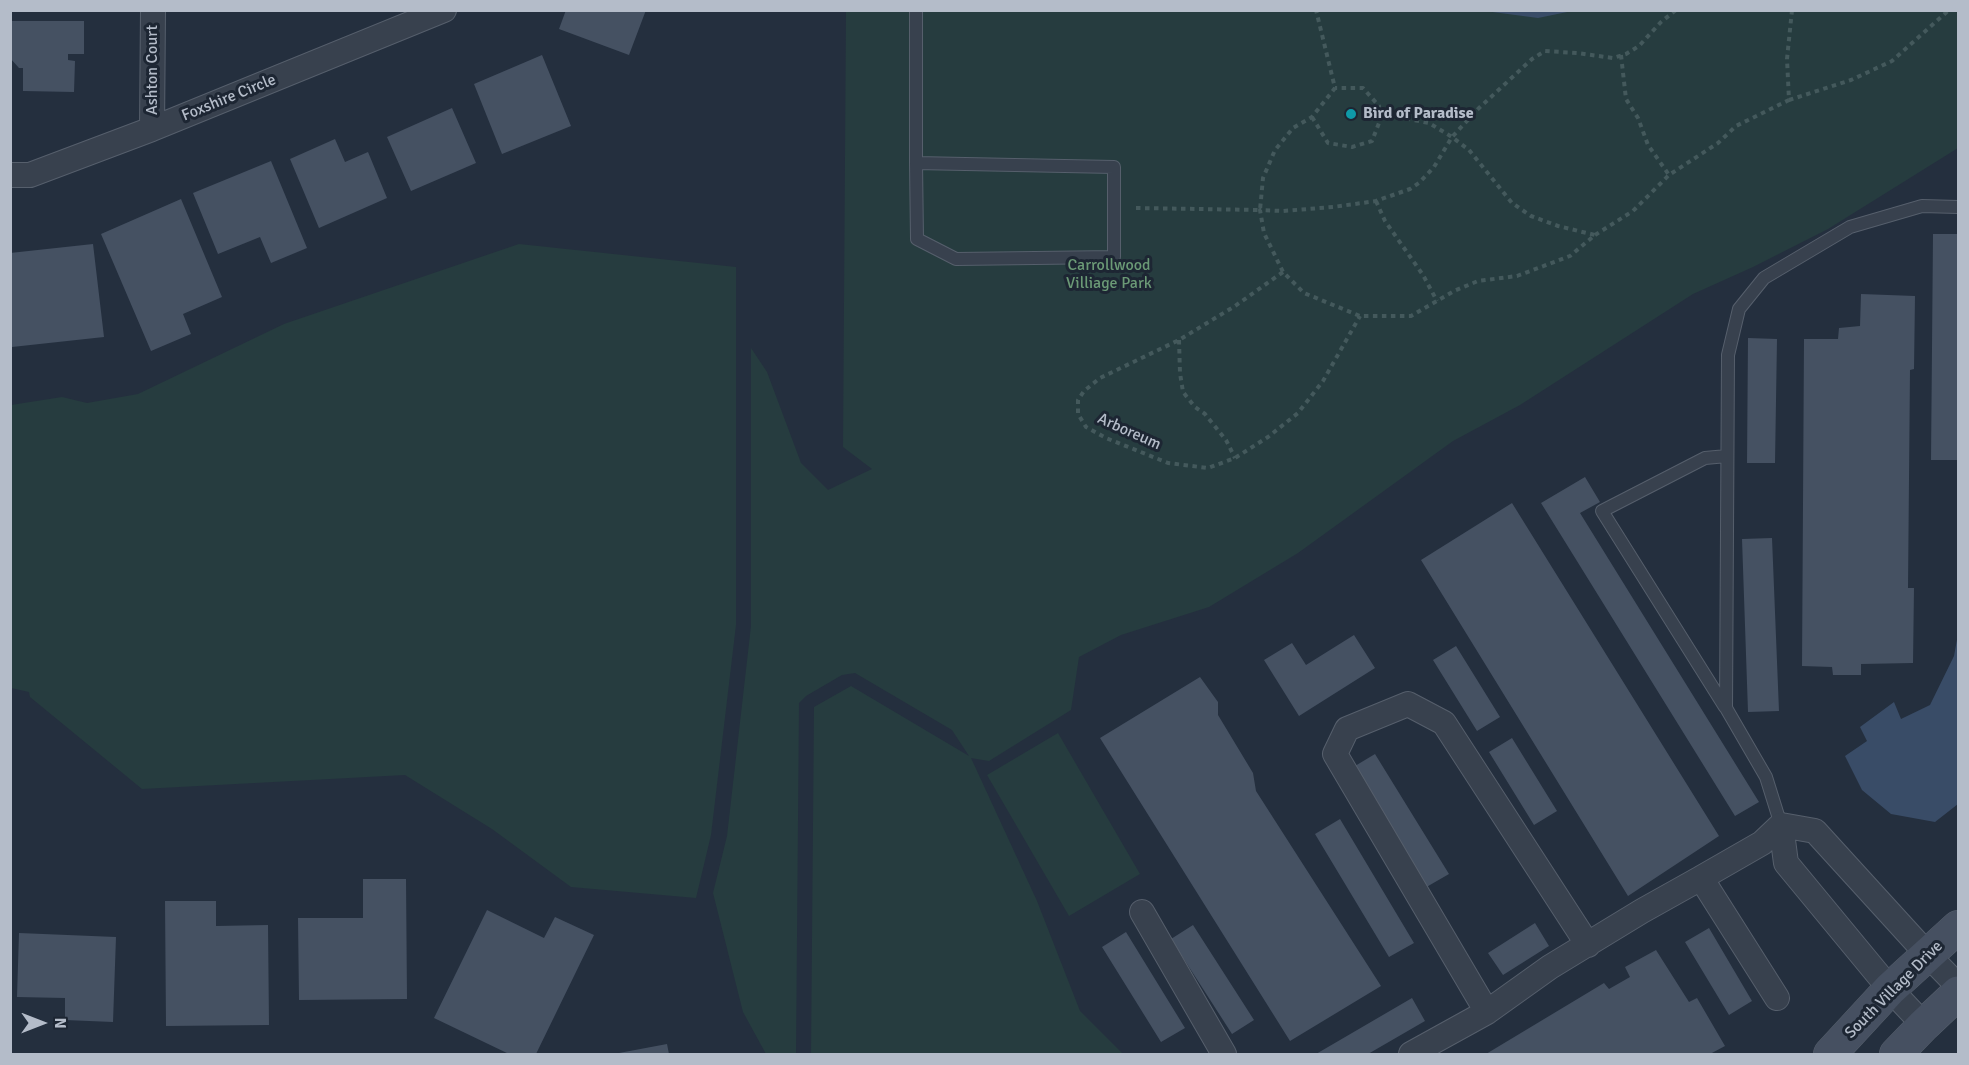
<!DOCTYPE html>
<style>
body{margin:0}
#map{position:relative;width:1969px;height:1065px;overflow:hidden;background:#242f3e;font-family:Signika,sans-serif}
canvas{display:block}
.frame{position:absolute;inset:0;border:12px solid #b4bcc9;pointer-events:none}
.north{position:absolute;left:12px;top:993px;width:60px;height:60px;-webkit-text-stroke:4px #1d2633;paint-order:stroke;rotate:90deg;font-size:16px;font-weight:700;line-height:24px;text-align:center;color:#b4bcc9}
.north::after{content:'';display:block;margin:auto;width:21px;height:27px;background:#b4bcc9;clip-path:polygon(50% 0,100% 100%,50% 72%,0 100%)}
</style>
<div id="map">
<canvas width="1969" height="1065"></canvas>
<div class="frame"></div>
<div class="north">N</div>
</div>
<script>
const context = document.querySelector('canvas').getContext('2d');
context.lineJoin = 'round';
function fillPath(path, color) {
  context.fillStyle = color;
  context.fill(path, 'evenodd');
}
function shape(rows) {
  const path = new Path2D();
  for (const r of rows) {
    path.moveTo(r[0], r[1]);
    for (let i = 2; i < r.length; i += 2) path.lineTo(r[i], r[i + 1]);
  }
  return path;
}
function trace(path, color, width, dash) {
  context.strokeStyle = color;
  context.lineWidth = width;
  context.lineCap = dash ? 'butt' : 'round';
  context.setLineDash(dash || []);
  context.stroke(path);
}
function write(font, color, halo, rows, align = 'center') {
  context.font = font + ' Signika,sans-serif';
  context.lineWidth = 6;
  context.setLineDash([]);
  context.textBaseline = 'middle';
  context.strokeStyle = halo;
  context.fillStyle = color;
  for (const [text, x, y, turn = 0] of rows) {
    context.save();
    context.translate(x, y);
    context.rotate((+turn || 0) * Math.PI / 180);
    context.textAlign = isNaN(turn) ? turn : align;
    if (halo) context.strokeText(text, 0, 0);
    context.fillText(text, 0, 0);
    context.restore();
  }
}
fillPath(shape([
 [846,11,1958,11,1958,148,1828,229,1753,267,1693,294,1520,405,1453,441,1298,553,1209,607,1121,635,1079,657,1071,710,989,761,971,758,1037,901,1080,1011,1123,1054,811,1054,814,707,851,686,969,756,952,730,855,673,842,675,806,696,799,703,796,1054,766,1054,743,1012,713,893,727,836,751,626,751,348,767,372,801,463,828,490,872,469,843,447],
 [519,244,736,267,736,625,711,835,696,898,571,887,492,829,405,775,142,789,30,697,29,692,11,688,11,405,62,397,87,403,138,394,284,324],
 [1058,733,1140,874,1069,916,987,775]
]), '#263c3f');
fillPath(shape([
 [1485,11,1572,11,1538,18],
 [1958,634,1958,804,1935,822,1891,814,1862,790,1845,756,1867,741,1860,727,1894,702,1901,719,1930,705,1954,656]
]), '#394c67');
fillPath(shape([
 [566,10,646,10,629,55,559,29],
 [10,21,84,21,84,54,68,54,68,60,75,61,74,92,23,91,23,68,19,68,10,58],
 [542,55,571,126,502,154,474,84],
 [452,108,476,163,411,191,387,137],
 [335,139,345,162,368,152,387,198,319,228,290,159],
 [271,161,307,248,271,263,260,237,218,254,193,193],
 [181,199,222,297,183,314,191,334,151,351,101,234],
 [1933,234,1958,234,1958,460,1931,460],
 [93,244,104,337,12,347,10,329,10,253],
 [1861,294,1915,296,1914,369,1910,370,1908,588,1914,588,1913,663,1861,664,1861,675,1833,675,1832,667,1802,666,1804,339,1838,339,1839,328,1860,326],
 [1748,338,1777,339,1775,463,1747,463],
 [1585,477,1600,502,1580,513,1759,802,1735,816,1541,503],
 [1512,503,1719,836,1628,896,1421,560],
 [1772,538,1779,711,1748,712,1742,539],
 [1354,635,1375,668,1299,716,1264,660,1292,643,1306,665],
 [1456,646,1500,717,1477,731,1433,660],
 [1200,677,1218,702,1218,715,1253,773,1256,791,1381,986,1290,1041,1100,738],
 [1512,738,1557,811,1534,825,1489,752],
 [1375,754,1449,874,1423,889,1350,769],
 [1340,819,1414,943,1389,957,1315,834],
 [363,879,406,879,407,999,299,1000,298,918,363,918],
 [165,901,216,901,216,926,268,925,269,1025,166,1026],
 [487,910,544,938,555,917,594,935,536,1054,509,1054,434,1018],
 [1535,923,1549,946,1503,975,1488,953],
 [1193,925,1254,1020,1232,1034,1171,939],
 [1709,928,1752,1001,1729,1015,1685,942],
 [1126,932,1185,1028,1161,1042,1102,947],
 [19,933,116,937,113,1022,65,1020,65,998,17,997],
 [1656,950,1689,1002,1697,998,1725,1046,1710,1054,1486,1054,1604,983,1609,989,1630,977,1625,967],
 [1412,998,1425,1021,1368,1054,1316,1054],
 [667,1044,669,1054,619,1054,619,1053]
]), '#455162');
const lane = shape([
 [916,10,916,163,917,239,956,259,1114,257,1114,167,916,163],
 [1725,707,1602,511,1705,458,1727,456],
 [1781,825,1766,777,1726,708,1728,355,1739,309,1764,278,1850,227,1922,206,1958,207]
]);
const street = shape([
 [152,129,153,10],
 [10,175,30,175,152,129,444,10],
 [1781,825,1786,863,1890,989,1924,1025],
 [1781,825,1815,831,1928,955,1958,986],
 [1701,878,1762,843,1781,825],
 [1142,912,1224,1054],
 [1487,1012,1335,754,1347,729,1408,704,1444,723,1588,945],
 [1411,1054,1487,1012,1550,967,1642,911,1701,878,1777,998]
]);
const secondary = shape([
 [1830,1054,1890,989,1958,927],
 [1896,1054,1924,1025,1958,993]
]);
trace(lane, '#565f6c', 14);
trace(street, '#565f6c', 26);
trace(secondary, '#565f6c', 34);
trace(shape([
 [1621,55,1626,99,1638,118,1648,145,1669,175],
 [1789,100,1851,80,1892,61,1949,10],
 [1379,116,1403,118,1429,123,1452,137,1469,150,1512,203,1531,216,1558,226,1595,235,1570,256,1517,276,1478,281,1454,291,1411,316,1360,316,1304,293,1283,272,1264,233,1260,210,1283,211,1333,207,1376,201,1410,189,1419,183,1434,167,1452,137,1478,109,1532,59,1545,51,1577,53,1613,58,1626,54,1639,46,1661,22,1676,10],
 [1312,117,1328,143,1352,147,1372,141,1379,123,1379,106,1363,88,1335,88],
 [1376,201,1385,221,1423,275,1437,301],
 [1136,208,1260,210,1263,178,1275,150,1293,128,1312,117,1335,88,1316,10],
 [1595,235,1633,211,1669,175,1718,143,1736,126,1789,100,1787,59,1792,10],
 [1283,272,1235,306,1179,340,1100,378,1084,391,1078,400,1078,414,1086,427,1106,438,1168,463,1208,468,1235,458,1268,437,1298,413,1323,381,1360,316],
 [1179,340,1180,373,1183,392,1195,407,1205,414,1226,440,1235,458]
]), '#44595c', 4, [4.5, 4.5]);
trace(lane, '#38414e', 12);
trace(street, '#38414e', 24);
trace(secondary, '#465061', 33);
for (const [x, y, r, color] of [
 [1351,114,6,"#0f9aa8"]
]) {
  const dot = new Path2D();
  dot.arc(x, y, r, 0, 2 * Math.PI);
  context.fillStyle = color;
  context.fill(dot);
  trace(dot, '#1d2633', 2);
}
write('16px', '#b4bcc9', '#1d2633', [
 ["Ashton Court",153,70,-90],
 ["Foxshire Circle",229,98,-22],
 ["Arboreum",1129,432,24],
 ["South Village Drive",1894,990,-45]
]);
write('bold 16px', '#b4bcc9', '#1d2633', [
 ["Bird of Paradise",1363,114]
], 'left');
write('16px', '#6b9a76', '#1d2633', [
 ["Carrollwood",1109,266],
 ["Villiage Park",1109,284]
]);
</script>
